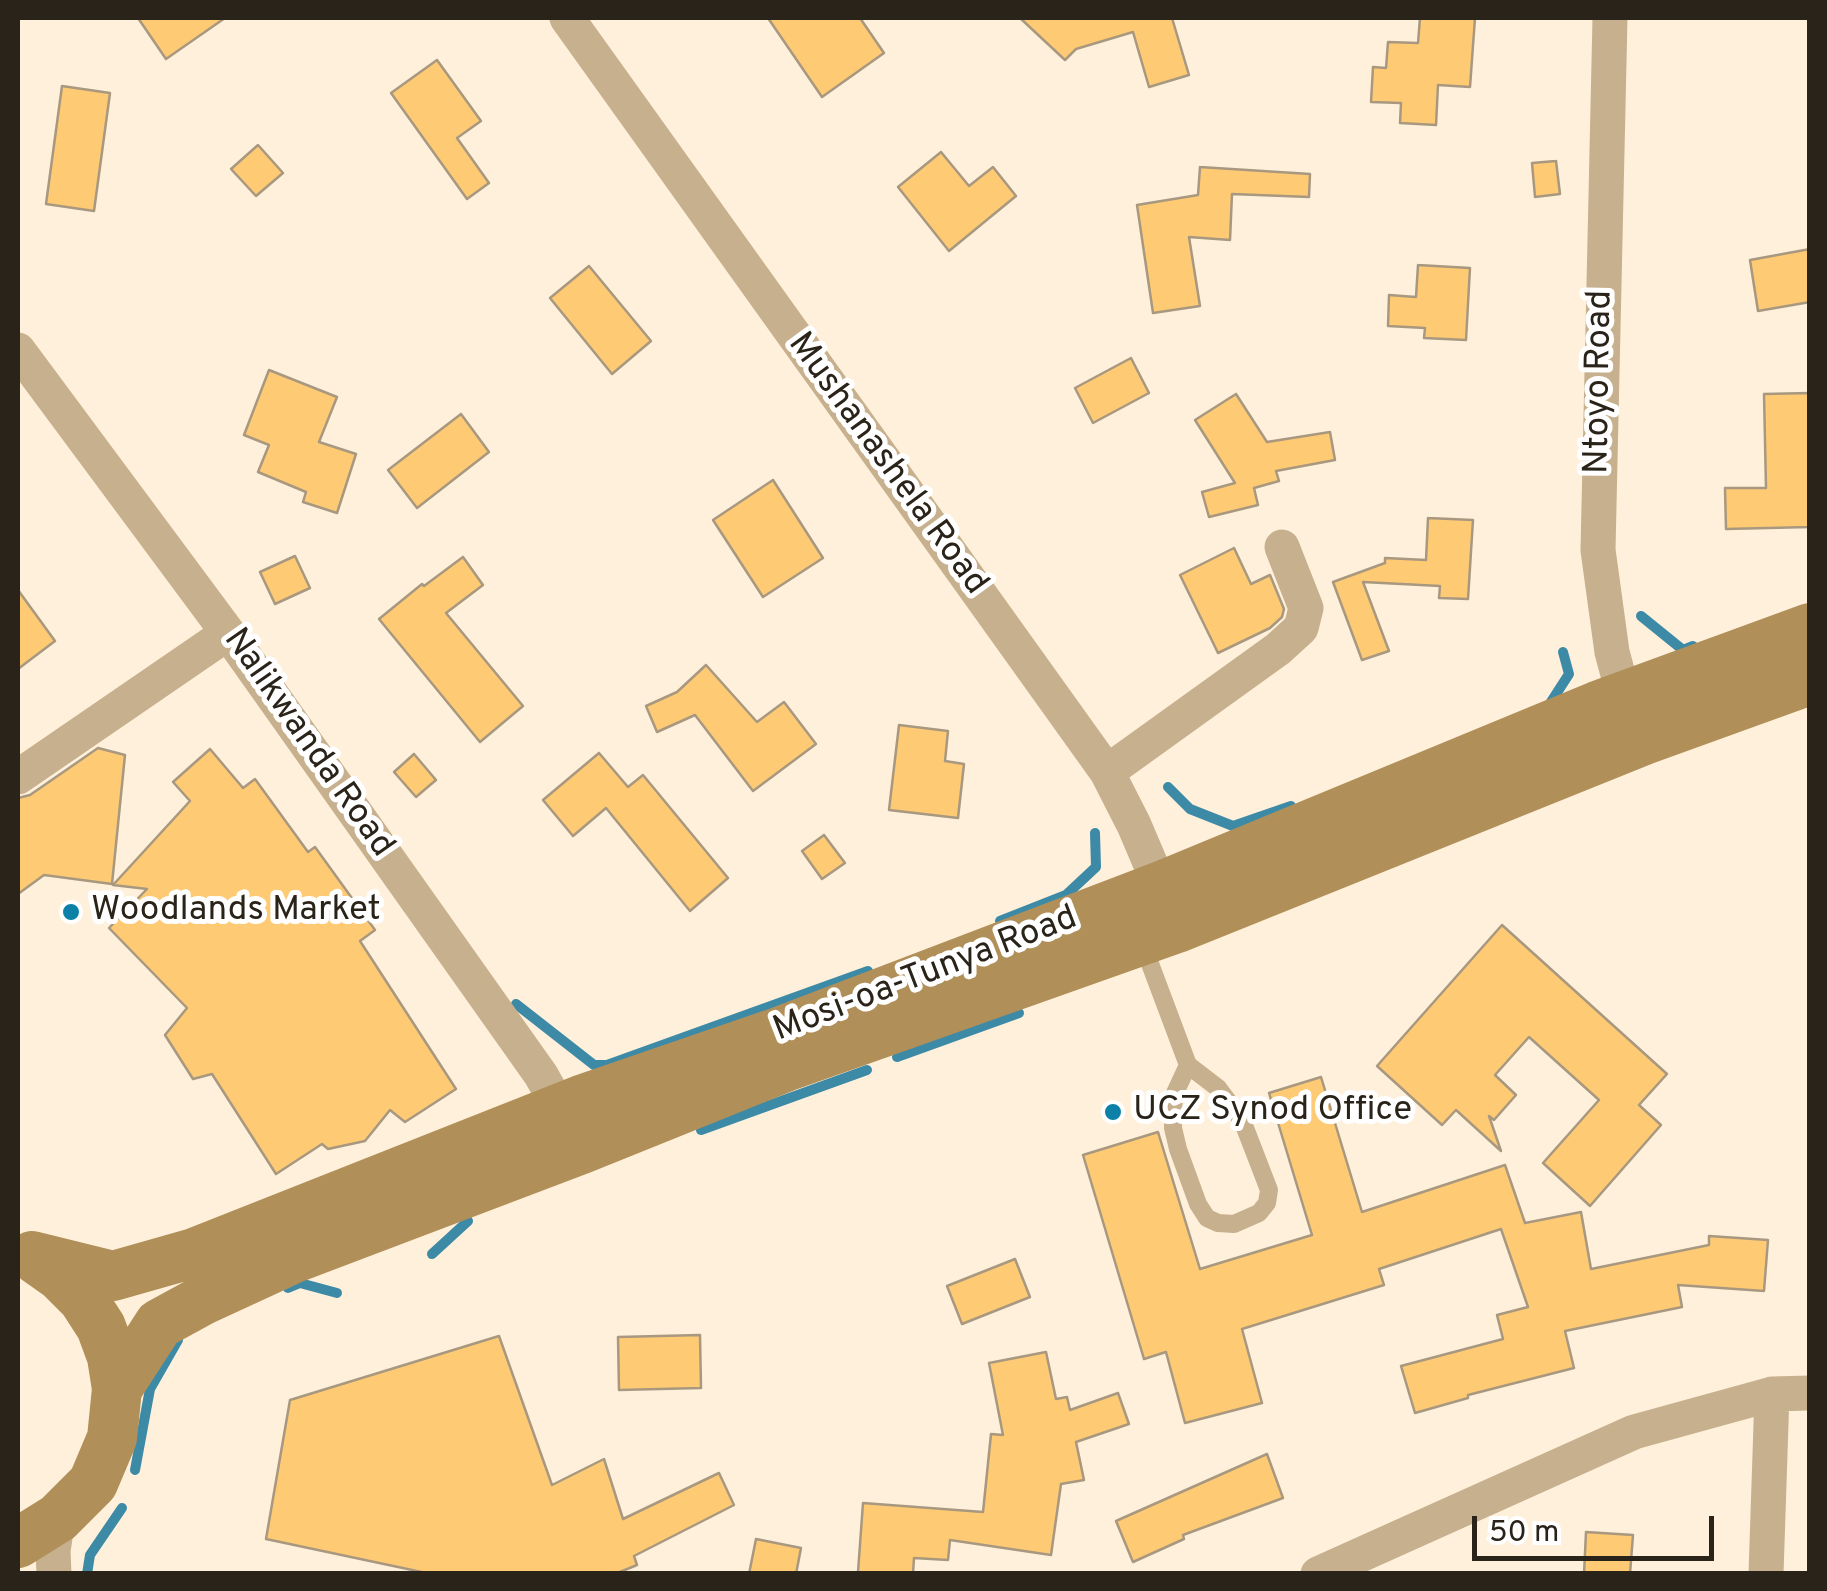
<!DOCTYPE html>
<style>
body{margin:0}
#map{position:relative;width:1827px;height:1591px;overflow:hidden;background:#fff0db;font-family:Overpass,sans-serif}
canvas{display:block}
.frame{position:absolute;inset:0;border:20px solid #2a2319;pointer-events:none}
.scale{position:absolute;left:1472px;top:1516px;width:242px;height:45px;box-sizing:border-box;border:5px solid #2a2319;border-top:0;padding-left:12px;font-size:30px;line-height:35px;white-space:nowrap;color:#2a2319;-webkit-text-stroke:8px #fff;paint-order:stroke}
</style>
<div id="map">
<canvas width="1827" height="1591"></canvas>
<div class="frame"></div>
<div class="scale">50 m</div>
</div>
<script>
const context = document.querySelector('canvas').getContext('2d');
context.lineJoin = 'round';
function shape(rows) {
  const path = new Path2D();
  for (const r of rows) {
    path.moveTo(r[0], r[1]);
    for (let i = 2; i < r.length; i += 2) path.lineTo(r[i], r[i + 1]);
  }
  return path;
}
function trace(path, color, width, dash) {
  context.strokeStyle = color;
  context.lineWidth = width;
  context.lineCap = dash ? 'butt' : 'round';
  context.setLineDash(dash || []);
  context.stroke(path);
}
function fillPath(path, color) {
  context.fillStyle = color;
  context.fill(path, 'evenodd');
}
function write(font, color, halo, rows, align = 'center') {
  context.font = font + ' Overpass,sans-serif';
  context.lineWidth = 10;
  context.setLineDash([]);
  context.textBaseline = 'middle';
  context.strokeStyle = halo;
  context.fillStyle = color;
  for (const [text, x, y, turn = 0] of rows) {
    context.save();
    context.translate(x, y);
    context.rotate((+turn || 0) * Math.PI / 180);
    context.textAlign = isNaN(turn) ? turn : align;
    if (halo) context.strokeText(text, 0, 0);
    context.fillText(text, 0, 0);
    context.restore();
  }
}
trace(shape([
 [1641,616,1683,650,1693,646],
 [1549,705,1569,674,1563,652],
 [1168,787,1190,809,1233,826,1291,806],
 [1000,921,1066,895,1096,867,1095,833],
 [516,1004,594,1065,607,1065,868,971],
 [897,1057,1019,1013],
 [701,1130,867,1070],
 [432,1254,468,1221],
 [288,1288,300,1283,337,1293],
 [135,1470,150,1389,178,1340],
 [87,1574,90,1555,122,1508]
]), '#3d8aa7', 10);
const building = shape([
 [138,18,225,18,166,59,138,18],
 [768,18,860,18,884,53,822,97,768,18],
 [1020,18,1172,18,1189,75,1149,87,1133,32,1076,49,1065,60,1020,18],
 [1420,18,1475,18,1470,87,1438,85,1436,125,1400,123,1401,103,1371,102,1373,67,1386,68,1388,42,1418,43,1420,18],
 [437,60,481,121,457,138,489,183,467,199,391,93,437,60],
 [62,86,110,93,94,211,46,204,62,86],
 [258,145,283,173,256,196,231,169,258,145],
 [941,152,969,186,993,167,1016,196,949,251,898,187,941,152],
 [1556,161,1560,194,1535,197,1532,163,1556,161],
 [1200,167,1310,174,1309,197,1232,194,1230,240,1189,237,1200,306,1153,313,1137,205,1198,195,1200,167],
 [1810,249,1810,302,1758,311,1750,260,1810,249],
 [1418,265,1470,268,1466,340,1424,338,1425,328,1388,326,1389,295,1416,297,1418,265],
 [589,266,651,341,612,374,550,298,589,266],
 [1131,358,1149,393,1093,423,1075,388,1131,358],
 [269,370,337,397,319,442,356,454,337,513,303,502,306,492,258,472,269,445,244,435,269,370],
 [1810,393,1810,527,1726,529,1725,488,1766,488,1764,394,1810,393],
 [1236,394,1267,442,1330,432,1335,460,1276,471,1279,481,1254,488,1258,505,1209,517,1202,492,1235,483,1195,420,1236,394],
 [461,414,489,452,417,508,388,470,461,414],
 [773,480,823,558,763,597,713,520,773,480],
 [1428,518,1473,520,1468,599,1439,598,1440,586,1363,582,1389,651,1362,660,1333,582,1385,563,1385,558,1426,560,1428,518],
 [1234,548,1251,584,1270,575,1284,609,1282,617,1270,628,1218,653,1180,575,1234,548],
 [295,556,310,588,275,604,260,572,295,556],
 [463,557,483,585,446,613,523,706,480,742,379,619,422,584,424,586,463,557],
 [18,590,55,641,18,669,18,590],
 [706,665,757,722,784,702,816,744,753,791,695,715,657,732,646,706,677,692,706,665],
 [899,725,948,731,945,761,964,764,958,818,889,810,899,725],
 [98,748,125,755,112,884,44,875,18,894,18,798,30,795,98,748],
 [210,749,243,788,255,779,308,852,315,847,375,930,360,941,456,1089,405,1122,390,1110,365,1141,328,1149,322,1144,276,1174,212,1074,193,1079,165,1035,187,1008,109,928,147,889,113,885,190,801,173,782,210,749],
 [599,753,628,787,643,775,728,878,690,911,606,808,573,836,543,800,599,753],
 [414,754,436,780,416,797,394,772,414,754],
 [824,835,845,863,822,879,802,851,824,835],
 [1502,925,1667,1074,1639,1105,1661,1125,1590,1206,1543,1163,1599,1100,1529,1037,1495,1075,1516,1095,1494,1120,1489,1116,1501,1151,1456,1110,1442,1125,1377,1066,1502,925],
 [1321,1077,1362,1212,1505,1165,1525,1223,1581,1212,1591,1269,1709,1245,1709,1236,1768,1240,1764,1291,1678,1285,1682,1307,1565,1331,1574,1368,1468,1395,1468,1398,1415,1413,1401,1366,1503,1339,1497,1315,1528,1307,1501,1229,1379,1269,1384,1285,1242,1329,1262,1403,1185,1423,1166,1352,1144,1359,1083,1155,1158,1132,1200,1269,1312,1235,1269,1093,1321,1077],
 [1015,1259,1030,1297,962,1324,947,1286,1015,1259],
 [700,1335,701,1388,619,1390,618,1337,700,1335],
 [499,1336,552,1485,604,1459,623,1519,719,1473,734,1505,634,1556,637,1565,615,1574,431,1574,266,1539,290,1400,499,1336],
 [1046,1352,1056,1399,1067,1397,1070,1410,1118,1393,1129,1424,1076,1442,1084,1480,1061,1484,1051,1555,950,1540,948,1560,914,1558,913,1574,858,1572,863,1503,983,1512,991,1434,1003,1435,989,1363,1046,1352],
 [1267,1454,1283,1498,1183,1535,1184,1539,1133,1562,1116,1521,1267,1454],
 [1586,1532,1633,1535,1630,1574,1584,1574,1586,1532],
 [756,1539,801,1548,796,1574,749,1574,756,1539]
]);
fillPath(building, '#ffca74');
trace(building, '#a8987f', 2.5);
trace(shape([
 [1143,945,1188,1065,1218,1088,1242,1120,1269,1190,1267,1203,1259,1213,1234,1224,1218,1223,1207,1218,1198,1204,1178,1149,1173,1128,1173,1107,1175,1093,1188,1065]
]), '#c7b08d', 18);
trace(shape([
 [567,18,1107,772,1134,825,1168,905],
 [1610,18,1598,550,1612,652,1624,697,1633,717],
 [18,350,228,633,541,1075,570,1127],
 [1107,772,1278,649,1301,628,1306,608,1282,547],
 [18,777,228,633],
 [54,1574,53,1551,58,1518],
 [1318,1574,1634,1432,1772,1394,1810,1393],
 [1766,1574,1772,1394]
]), '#c7b08d', 35);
trace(shape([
 [32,1256,113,1276,194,1253,581,1100,773,1034,1161,886,1597,706,1810,628],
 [117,1389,159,1324,203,1300,292,1259,582,1149,785,1067,1177,928,1644,740,1810,680],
 [18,1543,58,1518,93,1483,112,1438,117,1389,112,1357,101,1327,83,1299,60,1276,36,1259]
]), '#b08f59', 50);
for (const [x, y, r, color] of [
 [71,912,10,"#0d80a7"],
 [1113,1112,10,"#0d80a7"]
]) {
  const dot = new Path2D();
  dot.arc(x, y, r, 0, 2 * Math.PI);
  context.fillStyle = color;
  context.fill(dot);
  trace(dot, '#fff', 4);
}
write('35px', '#2a2319', '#fff', [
 ["Ntoyo Road",1601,382,-89],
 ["Mushanashela Road",886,465,54],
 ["Nalikwanda Road",307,744,55],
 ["Mosi-oa-Tunya Road",926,976,-21]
]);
write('35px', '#2a2319', '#fff', [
 ["Woodlands Market",91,912],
 ["UCZ Synod Office",1133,1112]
], 'left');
</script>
